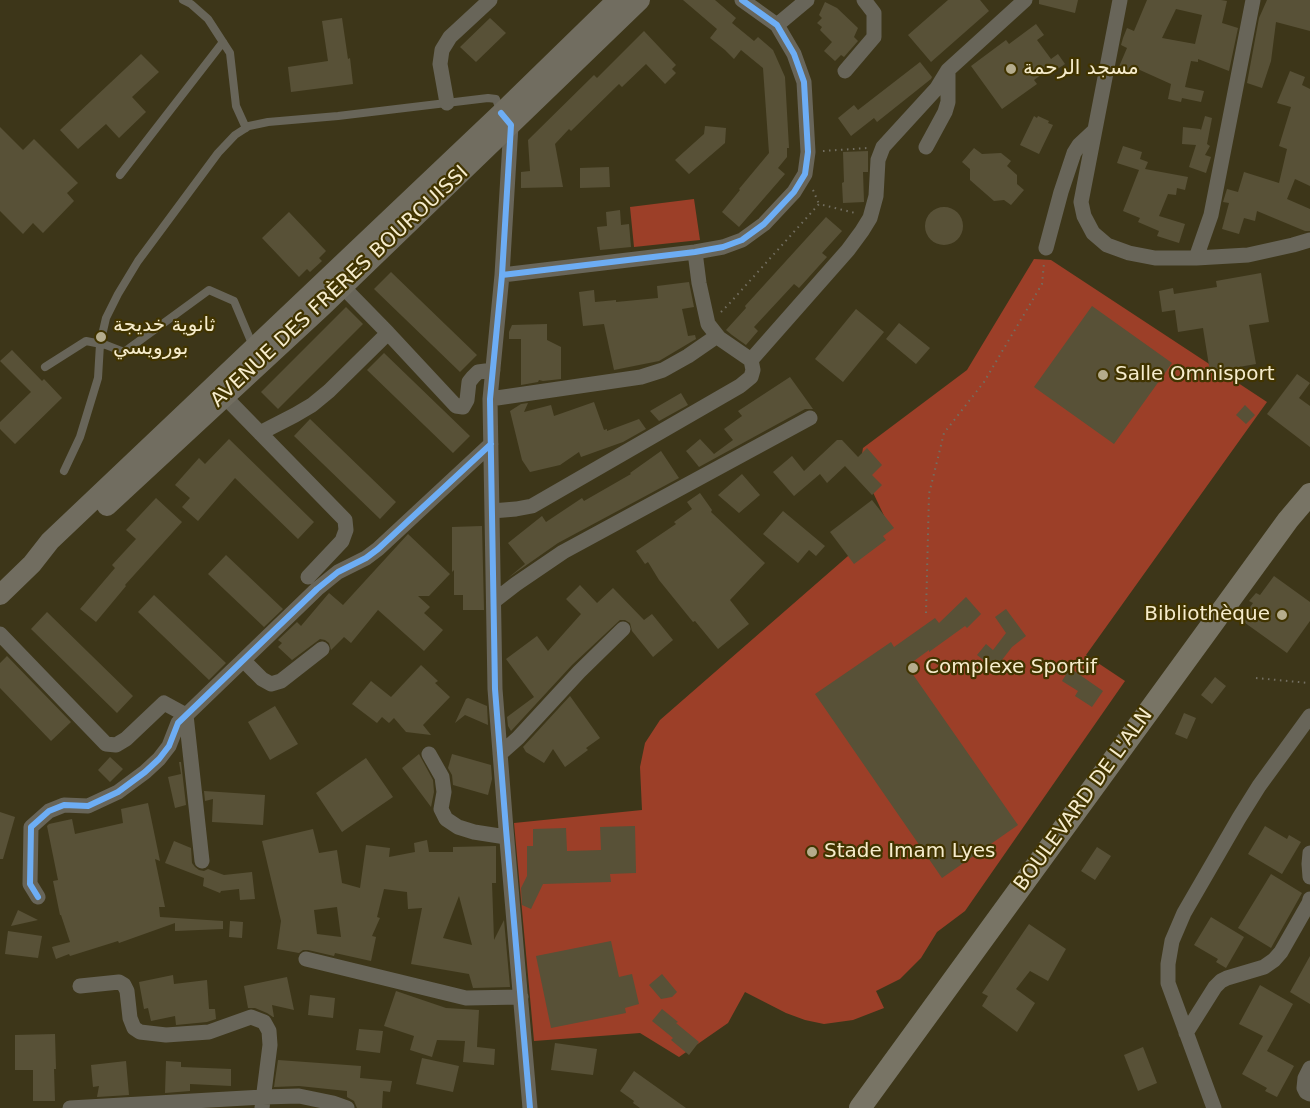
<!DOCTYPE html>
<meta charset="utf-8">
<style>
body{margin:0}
canvas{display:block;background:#3d3619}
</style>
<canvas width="1310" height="1108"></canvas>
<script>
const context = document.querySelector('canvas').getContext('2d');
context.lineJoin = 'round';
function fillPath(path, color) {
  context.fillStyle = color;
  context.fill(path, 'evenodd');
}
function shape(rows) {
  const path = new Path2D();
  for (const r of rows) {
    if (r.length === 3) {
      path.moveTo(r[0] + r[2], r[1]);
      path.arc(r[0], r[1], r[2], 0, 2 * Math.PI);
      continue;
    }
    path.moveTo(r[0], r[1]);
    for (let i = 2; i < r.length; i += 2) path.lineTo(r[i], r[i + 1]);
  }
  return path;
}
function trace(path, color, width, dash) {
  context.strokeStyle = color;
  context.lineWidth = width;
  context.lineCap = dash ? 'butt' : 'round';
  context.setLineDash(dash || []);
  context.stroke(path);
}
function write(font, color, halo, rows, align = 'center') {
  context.font = font + ' "DejaVu Sans",Vazirmatn,sans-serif';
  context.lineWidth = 4.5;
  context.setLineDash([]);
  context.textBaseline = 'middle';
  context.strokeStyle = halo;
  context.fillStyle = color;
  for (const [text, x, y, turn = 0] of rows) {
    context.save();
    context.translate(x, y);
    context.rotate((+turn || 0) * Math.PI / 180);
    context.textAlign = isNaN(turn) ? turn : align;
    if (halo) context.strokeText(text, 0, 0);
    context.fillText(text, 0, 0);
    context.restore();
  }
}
fillPath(shape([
 [694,199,700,240,634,247,630,207],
 [1034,259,1051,260,1267,402,1086,655,1125,681,965,911,937,932,921,958,900,979,876,991,884,1008,853,1020,824,1024,805,1020,786,1013,745,992,728,1023,679,1057,640,1033,534,1041,514,823,642,810,640,767,645,743,660,720,887,522,860,465,863,448,967,370]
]), '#9c3f28');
fillPath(shape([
 [683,0,715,0,736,18,732,23,754,41,758,37,773,50,785,77,789,148,787,148,787,157,778,168,785,174,739,227,722,212,740,190,739,189,769,153,763,68,741,50,734,59,725,50,710,38,717,29],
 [948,0,980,0,989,11,931,62,908,35],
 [1039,0,1078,0,1075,13,1039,4],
 [1147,0,1221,0,1227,1,1222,23,1238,28,1229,71,1198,59,1198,62,1191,61,1185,87,1204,91,1201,102,1182,98,1181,102,1168,99,1171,84,1131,66,1128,73,1118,69,1127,48,1121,45,1123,38,1127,28,1134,31],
 [1176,9,1202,15,1195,44,1162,38],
 [1267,0,1310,0,1310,31,1276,22,1271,61,1262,88,1247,83,1259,18],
 [825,2,837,8,858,28,854,37,858,41,844,57,841,55,835,61,824,51,832,42,820,30,822,27,817,23,822,18,819,15],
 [342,18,348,59,350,58,353,84,291,92,288,67,328,61,322,21],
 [490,18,506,33,476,62,460,47],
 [1036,24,1044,35,1037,40,1051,59,1058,54,1065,64,1056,70,1053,66,1034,80,1037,84,1002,109,971,66,1006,40,1009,44],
 [644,31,676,65,672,69,676,73,665,84,646,64,622,87,619,84,571,131,569,129,555,144,563,187,521,188,521,172,530,171,528,140,594,75,597,78],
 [141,54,159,72,132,97,146,112,119,138,106,124,78,149,60,130],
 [920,62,932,77,931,79,877,122,874,118,851,136,838,118,854,105,858,110],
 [1290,71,1305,77,1302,85,1310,89,1310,186,1295,179,1287,199,1310,209,1310,231,1305,231,1257,211,1255,221,1244,218,1239,234,1222,229,1229,203,1223,202,1227,189,1238,192,1244,172,1279,183,1287,149,1279,146,1291,107,1277,103],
 [1034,116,1037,118,1038,116,1049,121,1048,123,1053,125,1039,154,1020,145],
 [1205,116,1212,118,1207,144,1210,146,1205,155,1211,157,1206,173,1189,167,1196,145,1182,144,1183,127,1200,129,1201,130],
 [705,126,726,128,725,143,689,174,675,160,704,134],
 [0,127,23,150,34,139,78,183,67,193,74,201,43,233,33,223,23,234,0,211],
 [1123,146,1142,152,1140,159,1148,162,1145,169,1188,177,1185,190,1177,188,1176,195,1168,194,1159,216,1185,224,1179,243,1157,236,1159,231,1138,222,1140,218,1123,211,1139,170,1117,163],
 [974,148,982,154,1001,153,1011,161,1007,166,1017,175,1017,184,1024,190,1011,205,1004,200,994,201,970,180,970,169,962,162],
 [868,151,868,172,863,172,864,202,843,203,842,183,844,182,843,152],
 [609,167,610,187,580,188,580,168],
 [944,226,19],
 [620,210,621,225,629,224,631,247,600,250,597,227,607,226,606,212],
 [289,212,326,251,319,258,322,261,310,272,307,269,299,277,262,238],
 [826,217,842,231,822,253,827,257,799,288,794,284,754,327,758,331,746,345,732,335,726,330,746,308,745,306],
 [391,272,477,355,460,372,374,289],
 [1261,273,1269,322,1249,325,1256,364,1210,372,1203,328,1178,332,1175,310,1162,312,1159,291,1173,288,1174,294,1217,287,1216,281],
 [689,282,694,307,682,309,688,336,695,335,696,339,659,361,614,370,604,324,583,326,579,292,594,290,595,302,616,300,616,302,658,298,657,286],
 [1092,306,1172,363,1114,444,1034,387],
 [346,307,363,324,278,409,261,392],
 [856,309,884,332,843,382,815,359],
 [899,323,930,348,916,364,886,339],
 [547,324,547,340,561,347,561,379,543,381,539,380,538,382,521,385,521,339,509,339,509,332,512,325],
 [12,350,42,381,44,379,62,398,15,444,0,429,0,422,31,392,0,361],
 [384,353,470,436,453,453,367,370],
 [1297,374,1310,383,1299,398,1310,406,1310,447,1267,414],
 [790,377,813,409,805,409,699,467,686,451,700,439,714,454,733,440,724,429,742,416,738,411],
 [681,393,688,405,659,421,650,411],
 [594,402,604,430,607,429,607,431,639,419,646,429,623,442,581,457,579,452,560,465,530,472,522,460,510,411,521,404,528,403,524,412,551,405,554,416],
 [1245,405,1255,415,1246,424,1236,415],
 [310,419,396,502,380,519,294,436],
 [229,439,314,522,298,539,235,478,198,521,182,507,190,498,175,485,199,458,205,464],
 [837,440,842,440,858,457,867,448,882,465,872,475,882,485,872,495,845,466,827,483,820,474,794,496,773,472,792,456,804,471],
 [661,451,679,478,558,543,508,578,525,564,508,543,542,516,546,522,582,498,584,501,631,474,630,473],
 [742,474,760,495,739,513,718,495],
 [700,493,712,510,711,512,765,563,730,600,749,624,718,649,695,621,693,622,659,580,648,562,645,564,636,551,676,524,674,522,692,509,687,502],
 [156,498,182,522,125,585,126,586,96,622,80,609,115,568,112,565,136,539,126,530],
 [872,500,894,528,883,536,886,540,854,564,830,532],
 [783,511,825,546,816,556,809,550,798,563,763,534],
 [482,526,484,610,463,610,463,595,454,595,454,570,452,572,452,527],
 [408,534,450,574,429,596,418,596,430,607,424,613,443,630,424,651,378,610,351,643,344,637,331,650,329,643,325,640,320,639,292,660,278,647,282,643,278,640,297,622,301,626,329,593,343,605],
 [226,555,283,609,264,627,208,574],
 [1274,576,1310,602,1310,621,1287,653,1241,620,1253,603,1249,601,1256,593,1260,595],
 [580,585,597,603,613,588,644,620,652,614,673,640,653,657,632,631,630,623,625,620,620,620,572,665,511,731,508,726,507,717,534,697,506,659,537,636,548,651,581,614,566,599],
 [154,595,226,663,209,680,138,612],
 [966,597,981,614,967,628,965,626,929,652,929,650,907,666,1018,825,942,878,815,694,891,642,894,647,935,618,939,623],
 [1006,609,1026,636,1012,647,995,669,977,655,986,644,993,650,1006,633,995,617],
 [47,612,133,696,117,713,31,629],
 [7,656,71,722,51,741,0,688,0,663],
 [421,665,438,681,435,683,450,697,423,725,431,735,406,732,394,718,389,723,382,717,377,723,352,704,371,681,391,697],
 [1070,668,1103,691,1092,707,1075,696,1078,691,1062,681],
 [1215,677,1226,686,1212,704,1201,695],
 [570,696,600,738,586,748,588,750,565,767,553,749,544,763,526,752,523,747],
 [468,698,487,706,488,725,465,715,455,723,466,699],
 [275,706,298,744,270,760,248,722],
 [1184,713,1196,718,1187,739,1175,734],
 [419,754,433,780,434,792,431,807,402,768],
 [452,754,491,765,492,779,488,795,453,785,452,775,448,768],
 [110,757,123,769,110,782,98,770],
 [366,758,393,797,342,832,316,793],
 [179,762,181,762,186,805,175,808,168,777,181,774],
 [204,791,265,795,263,825,212,822,213,799,205,801],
 [148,803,160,861,155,859,165,907,159,907,160,917,223,921,223,929,175,931,175,923,119,943,118,941,70,956,69,954,56,959,52,947,70,942,61,915,60,915,53,881,58,880,47,826,49,824,72,819,75,834,123,823,121,809],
 [0,812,15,817,3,859,0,859],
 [635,826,636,873,610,874,611,882,543,884,531,909,522,905,521,888,527,876,527,846,533,846,533,829,566,828,567,851,601,850,600,827],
 [1265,826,1287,839,1289,835,1301,842,1282,874,1248,854],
 [313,829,319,853,337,850,342,883,360,888,366,845,390,848,389,857,415,852,414,843,427,840,429,852,453,852,453,847,496,846,496,883,492,883,494,940,504,920,510,987,473,988,469,974,411,964,422,908,408,909,407,892,384,889,377,917,380,918,372,936,376,937,371,961,335,953,334,956,308,950,303,950,299,953,277,949,281,921,262,841],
 [459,896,472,945,443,938],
 [337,907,341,937,317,934,314,910],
 [174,841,191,848,192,863,195,867,199,870,204,871,208,869,224,875,252,872,255,899,240,900,239,889,221,891,220,893,203,886,204,878,165,863],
 [1097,847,1111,856,1095,880,1081,871],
 [1271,874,1302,893,1271,948,1238,928],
 [18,910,38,920,11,926],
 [1211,917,1244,937,1226,968,1216,962,1218,959,1194,945],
 [230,921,243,922,242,938,229,937],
 [1029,924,1066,949,1048,981,1030,971,1016,989,1035,1003,1017,1032,982,1006,988,996,982,993],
 [8,931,42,936,38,958,5,954],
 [611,941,619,977,632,974,639,1004,625,1008,626,1013,551,1028,536,956],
 [1310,956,1310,1004,1290,992],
 [662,974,677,992,672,997,661,999,649,985],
 [173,975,174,984,207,980,209,1009,215,1009,216,1019,207,1022,176,1025,175,1016,151,1021,148,1008,144,1009,139,982],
 [287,977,294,1010,272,1005,274,1017,273,1017,267,1013,255,1008,248,1008,244,986],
 [1260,985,1293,1004,1267,1051,1294,1066,1277,1097,1265,1091,1267,1088,1242,1074,1263,1036,1239,1024],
 [396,991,446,1008,479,1010,477,1047,495,1049,494,1065,463,1062,465,1041,437,1040,432,1057,410,1050,414,1036,384,1026],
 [310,995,335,998,333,1018,308,1015],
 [662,1009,678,1022,676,1023,699,1042,689,1055,671,1040,673,1038,652,1021],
 [359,1029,383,1031,380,1053,356,1050],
 [55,1034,56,1069,54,1069,55,1101,33,1101,33,1070,15,1070,15,1035],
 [555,1043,597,1049,593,1075,551,1070],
 [1143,1047,1157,1083,1138,1091,1124,1055],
 [422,1058,459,1066,453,1092,416,1084],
 [278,1060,361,1066,360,1078,392,1081,390,1092,383,1091,382,1108,357,1108,354,1101,347,1097,347,1091,299,1086,274,1087],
 [126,1061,129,1095,97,1097,99,1086,93,1087,91,1065],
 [166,1061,181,1062,181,1067,231,1069,231,1086,190,1084,190,1091,165,1093],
 [634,1071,686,1108,640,1108,633,1103,634,1101,620,1091]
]), '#585137');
trace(shape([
 [823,151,868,148],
 [813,190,819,204],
 [721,312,729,304,819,204,855,213],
 [926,613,929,494,944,433,984,382,1042,284,1044,263],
 [1256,678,1309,683]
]), '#726e60', 2, [1.5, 4.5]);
trace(shape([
 [183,0,191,4,208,19,230,53,236,106,246,128],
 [120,175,223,42],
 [45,367,86,341,106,345,124,352,209,290,234,301,253,346],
 [64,471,80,437,98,378,100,344,106,318,118,294,138,261,218,153,235,135,249,126,268,122,338,116,488,98,496,99,501,113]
]), '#686559', 8);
trace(shape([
 [1120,0,1081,202,1084,216,1093,233,1107,245,1129,253,1155,258,1196,258,1248,255,1293,245,1310,240],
 [777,25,807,0],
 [845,71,874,37,874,13,864,0],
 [447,103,440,64,442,50,450,37,490,0],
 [508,121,511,125,502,275,490,399,495,689,506,829,530,1108],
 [926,147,945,112,948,102,948,71],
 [1046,248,1061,192,1074,153,1079,145,1094,131],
 [1196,258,1211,215,1253,0],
 [502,275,695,252,723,247,742,240,764,224,794,192,805,174,808,152,804,82,794,54,777,25,742,0],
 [343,287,388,333,456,406,463,407,467,400,469,382,473,377,478,372,493,370],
 [751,360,848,250,862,231,870,218,876,196,878,160,883,147,937,88,948,70,1025,0],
 [225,397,345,520,346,530,342,541,308,577],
 [490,399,641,377,663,370,688,356,717,336],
 [260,433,295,415,312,405,329,391,388,333],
 [492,511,516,509,532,506,740,386,751,377,753,370,751,360,719,338,708,324,699,283,695,252],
 [494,601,516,584,563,552,810,418],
 [0,634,106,744,116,745,126,739,164,703,186,715,202,861],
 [243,660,262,679,271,684,281,681,322,649],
 [429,754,442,777,444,792,441,809,446,819,458,827,474,832,506,837],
 [500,754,518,738,579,672,623,629],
 [1310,853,1309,864,1310,877],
 [38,897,30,884,31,827,49,811,64,805,88,806,118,792,145,772,159,759,169,746,178,723,317,589,338,572,366,558,378,549,491,444],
 [306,959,466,998,521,997],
 [80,986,119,982,124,985,127,991,130,1018,134,1028,140,1032,166,1035,209,1032,251,1017,264,1022,269,1031,270,1045,262,1108],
 [1186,1033,1215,987,1221,981,1227,978,1264,967,1274,960,1281,952,1309,903,1310,899],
 [1310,1068,1305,1078,1304,1088,1306,1092,1310,1094],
 [70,1108,263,1097,299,1096,333,1103,347,1108],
 [1214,1108,1168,983,1168,964,1172,941,1184,913,1239,818,1259,786,1310,716]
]), '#686559', 15);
trace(shape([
 [107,506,322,307,640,0],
 [0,595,32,564,50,541,501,113,617,0]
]), '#716d60', 20);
trace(shape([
 [860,1108,1288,520,1310,494]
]), '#787465', 22);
trace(shape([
 [501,113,511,125,502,275,490,399,495,689,506,829,530,1108],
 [502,275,695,252,723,247,742,240,764,224,794,192,805,174,808,152,804,82,794,54,777,25,742,0],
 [38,897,30,884,31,827,49,811,64,805,88,806,118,792,145,772,159,759,169,746,178,723,317,589,338,572,366,558,378,549,491,444]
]), '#6dadf4', 6);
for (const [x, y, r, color] of [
 [1011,69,6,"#b5ac8d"],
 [101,337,6,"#b5ac8d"],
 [1103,375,6,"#b5ac8d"],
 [1282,615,6,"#b5ac8d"],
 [913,668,6,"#b5ac8d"],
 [812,852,6,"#b5ac8d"]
]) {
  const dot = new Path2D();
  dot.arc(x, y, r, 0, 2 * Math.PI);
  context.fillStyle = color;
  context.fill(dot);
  trace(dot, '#413400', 2);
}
write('20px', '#f6eccc', '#413400', [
 ["مسجد الرحمة",1023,69],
 ["ثانوية خديجة",113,326],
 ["بورويسي",113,349],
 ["Salle Omnisport",1115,375],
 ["Bibliothèque",1270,615,"right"],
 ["Complexe Sportif",925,668],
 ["Stade Imam Lyes",824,852]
], 'left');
write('20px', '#f6eccc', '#413400', [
 ["AVENUE DES FRÈRES BOUROUISSI",340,287,-43],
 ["BOULEVARD DE L'ALN",1084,800,-54]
]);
</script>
